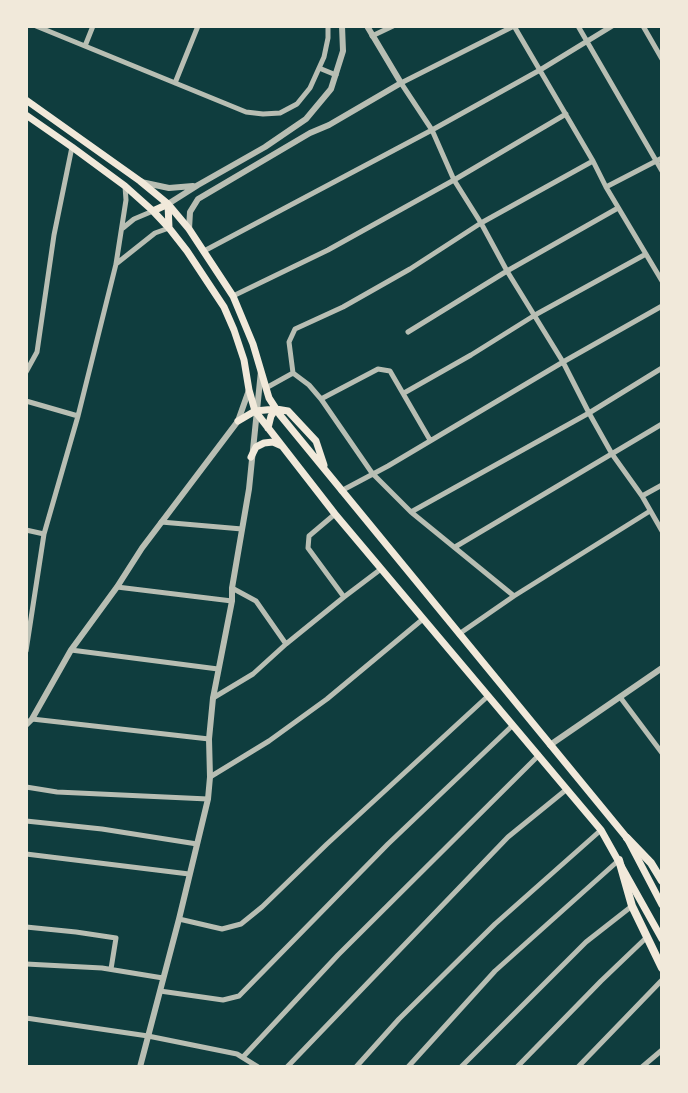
<!DOCTYPE html>
<style>
body{margin:0}
#map{position:relative;width:688px;height:1093px;overflow:hidden;background:#0f3d3e;font-family:"PT Sans Narrow",sans-serif}
canvas{display:block}
.frame{position:absolute;inset:0;border:28px solid #f1e9da;pointer-events:none}
</style>
<div id="map">
<canvas width="688" height="1093"></canvas>
<div class="frame"></div>
</div>
<script>
const context = document.querySelector('canvas').getContext('2d');
context.lineJoin = 'round';
function shape(rows) {
  const path = new Path2D();
  for (const r of rows) {
    path.moveTo(r[0], r[1]);
    for (let i = 2; i < r.length; i += 2) path.lineTo(r[i], r[i + 1]);
  }
  return path;
}
function trace(path, color, width, dash) {
  context.strokeStyle = color;
  context.lineWidth = width;
  context.lineCap = dash ? 'butt' : 'round';
  context.setLineDash(dash || []);
  context.stroke(path);
}
trace(shape([
 [36,26,246,112,263,114,280,113,297,104,310,88,324,57,328,38,328,26],
 [514,26,401,83,432,130,454,180,481,223,507,271,563,362,589,413,612,454,642,496,662,531],
 [514,26,593,161,606,187,662,281],
 [578,26,662,171],
 [643,26,662,59],
 [372,36,393,26],
 [85,46,93,26],
 [319,68,336,75],
 [175,83,198,26],
 [606,187,662,158],
 [123,228,134,219,153,211],
 [204,251,432,130,540,70,612,26],
 [116,264,155,233,169,228],
 [233,296,328,250,454,180,566,114],
 [408,332,507,271,618,208],
 [26,372,37,352,54,235,72,147],
 [293,373,289,342,295,329,343,307,410,269,481,223,593,161],
 [266,388,293,373,309,385,321,399,372,473,411,512,514,596],
 [404,393,471,355,535,315,646,254],
 [321,399,378,369,390,371,430,440],
 [26,401,78,416],
 [341,491,388,466,563,362,662,306],
 [642,496,662,485],
 [411,512,589,413,662,368],
 [335,514,309,536,308,548,344,597],
 [161,522,242,529],
 [26,530,44,534],
 [455,547,662,424],
 [117,587,232,601],
 [232,588,256,601,286,644],
 [459,634,514,596,650,511],
 [71,650,218,669],
 [26,651,44,534,78,416,116,264,126,200,125,186],
 [620,697,662,753],
 [213,698,253,674,286,644,344,597,381,569],
 [32,719,209,739],
 [210,777,269,741,327,699,423,619],
 [26,787,57,792,208,799],
 [26,821,102,829,197,844],
 [26,854,189,874],
 [179,919,222,929,241,924,262,907,327,844,488,696],
 [26,927,76,932,116,938,111,969],
 [26,964,102,968,163,978],
 [160,991,223,1000,239,996,388,844,513,725],
 [26,1018,148,1036,237,1054,258,1067],
 [243,1057,338,955,539,755],
 [287,1067,508,837,567,789],
 [356,1067,399,1019,495,924,601,830],
 [408,1067,495,971,619,860],
 [461,1067,586,942,632,906],
 [517,1067,601,981,647,937],
 [578,1067,662,980],
 [642,1067,662,1050]
]), '#b8beb3', 5);
trace(shape([
 [141,182,169,188,193,186],
 [168,204,198,185,265,147,306,119,331,89,343,51,342,26],
 [189,229,190,212,198,199,310,133,329,125,401,83,367,26],
 [26,725,32,719,71,650,117,587,142,548,238,421,249,390],
 [550,745,662,668],
 [140,1067,179,919,208,799,210,777,209,739,213,698,232,601,232,588,249,489,261,371]
]), '#b8beb3', 6);
trace(shape([
 [26,100,140,181,168,204,189,229,233,296,253,344,269,398,280,415,627,838,662,905],
 [26,115,72,147,125,186,153,211,169,228,187,251,224,307,234,330,244,360,249,390,255,411,335,514,601,830,662,939],
 [153,211,168,204,169,228],
 [238,421,255,411,276,409,288,411,316,441,324,465],
 [268,428,271,416,276,409],
 [251,457,256,447,264,443,273,442,282,446]
]), '#f1e9da', 7);
trace(shape([
 [627,838,651,863,662,881],
 [619,860,632,906,662,968]
]), '#f1e9da', 8);
</script>
